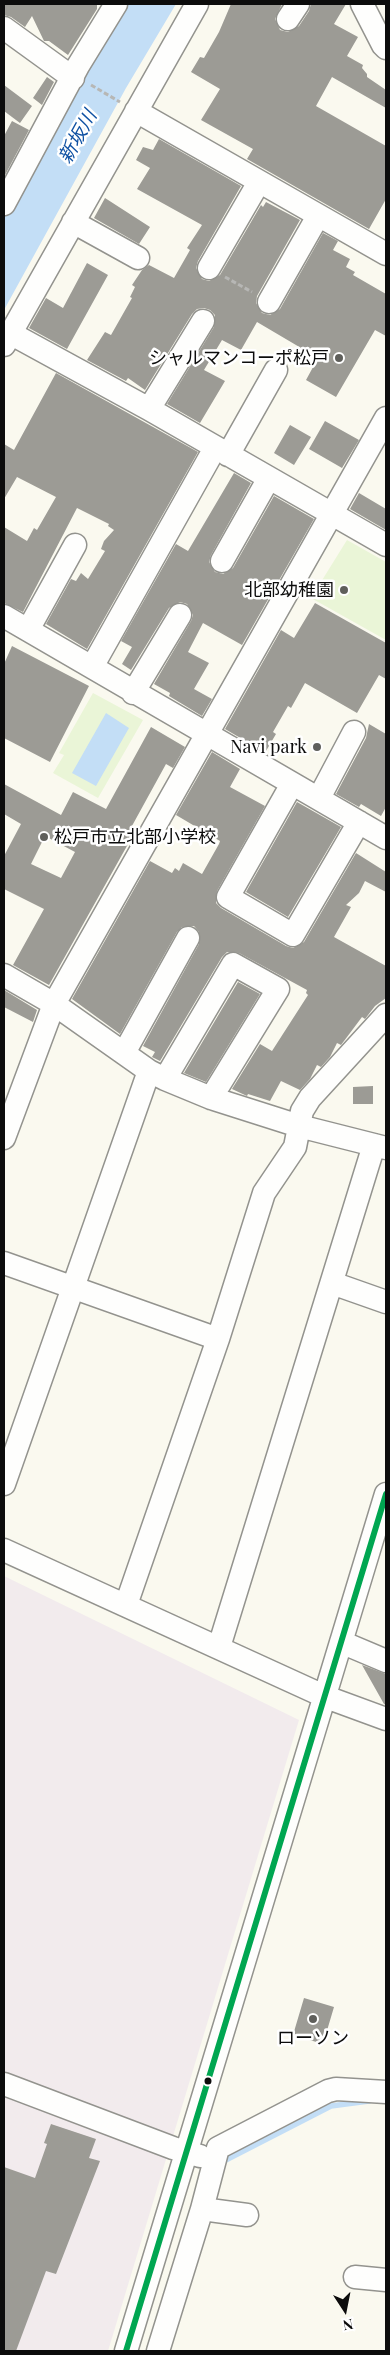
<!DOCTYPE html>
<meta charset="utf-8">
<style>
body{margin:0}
#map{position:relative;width:390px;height:2355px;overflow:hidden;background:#faf9ef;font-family:"Playfair Display",serif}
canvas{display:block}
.frame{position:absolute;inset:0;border:5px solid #0c0c0c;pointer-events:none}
.north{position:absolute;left:320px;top:2285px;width:50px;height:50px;-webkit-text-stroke:4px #fff;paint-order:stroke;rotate:169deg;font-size:14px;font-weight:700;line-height:20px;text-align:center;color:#0c0c0c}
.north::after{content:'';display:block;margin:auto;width:18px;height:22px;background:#0c0c0c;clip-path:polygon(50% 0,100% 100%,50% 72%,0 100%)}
</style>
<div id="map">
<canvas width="390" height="2355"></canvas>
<div class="frame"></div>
<div class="north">N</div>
</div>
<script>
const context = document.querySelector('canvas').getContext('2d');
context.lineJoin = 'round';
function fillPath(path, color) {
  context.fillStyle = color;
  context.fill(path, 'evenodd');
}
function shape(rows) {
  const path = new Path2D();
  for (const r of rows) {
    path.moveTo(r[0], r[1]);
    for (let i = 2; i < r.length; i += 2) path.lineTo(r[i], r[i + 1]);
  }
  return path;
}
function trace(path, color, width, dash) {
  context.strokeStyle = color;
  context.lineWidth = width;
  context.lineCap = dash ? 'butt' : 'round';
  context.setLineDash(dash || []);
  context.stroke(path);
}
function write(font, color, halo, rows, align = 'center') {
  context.font = font + ' "Playfair Display","Noto Sans JP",serif';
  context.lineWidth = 5;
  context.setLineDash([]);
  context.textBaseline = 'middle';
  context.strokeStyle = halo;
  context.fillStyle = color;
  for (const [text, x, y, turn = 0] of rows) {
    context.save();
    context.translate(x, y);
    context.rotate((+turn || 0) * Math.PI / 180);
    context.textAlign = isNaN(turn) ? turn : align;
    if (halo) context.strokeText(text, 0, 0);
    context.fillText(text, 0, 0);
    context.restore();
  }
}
fillPath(shape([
 [4,1576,299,1720,108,2351,4,2351]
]), '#f2ebed');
fillPath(shape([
 [347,540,386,562,386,640,311,598],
 [93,693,143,720,98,798,53,773,64,755,59,753]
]), '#eaf5d7');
fillPath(shape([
 [125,4,176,4,126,88,4,310,4,214],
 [106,713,129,728,96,786,72,773]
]), '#c3def6');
trace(shape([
 [220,2163,331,2106,369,2101]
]), '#c3def6', 5.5);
fillPath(shape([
 [4,4,97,4,97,9,68,55,49,41,44,41,32,16,25,27,11,17,4,15],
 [231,4,282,4,275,19,280,30,288,32,299,26,309,11,311,4,346,4,334,24,358,37,347,56,363,65,362,68,367,74,367,77,386,90,386,108,332,77,316,106,386,146,386,199,369,229,247,159,253,149,201,120,220,89,191,72,200,57,204,58,219,32],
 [47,77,54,82,42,105,33,98],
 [4,85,32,106,20,123,4,111],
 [12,121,29,130,4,177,4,136],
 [159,139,241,186,198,261,196,268,202,279,209,281,220,275,261,205,263,207,266,202,300,220,257,296,256,303,262,313,270,315,280,309,323,233,338,241,333,250,350,259,346,267,355,272,353,275,386,294,386,336,375,330,336,397,306,380,318,358,257,322,241,350,222,340,204,370,225,381,200,423,167,404,214,327,215,315,210,310,204,308,197,309,192,314,145,390,128,378,126,381,87,360,105,332,111,335,132,298,130,297,135,287,132,285,142,270,149,265,174,278,190,250,187,248,202,225,137,189,150,168,136,160,143,147,153,150],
 [105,198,150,227,139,244,94,218],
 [87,263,108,275,67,349,29,328,46,298,63,308],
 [56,373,198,452,87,649,46,624,71,579,76,581,81,573,88,579,105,551,101,549,104,541,114,530,108,526,109,524,77,508,23,612,4,603,4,527,27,541,34,528,37,530,56,497,17,477,4,499,4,444,14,450],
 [325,421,359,440,342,468,309,449],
 [290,425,311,437,294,465,274,453],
 [234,473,251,483,211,555,209,562,215,572,223,574,233,568,274,496,314,519,242,645,203,623,188,652,209,663,194,689,212,699,202,716,169,696,170,693,154,684,191,621,193,615,187,604,180,602,169,608,131,670,122,664,132,647,121,641,176,544,188,551],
 [359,493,386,509,386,530,350,509],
 [315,603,386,643,386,679,379,675,357,713,305,683,291,708,288,706,273,732,276,734,266,751,262,748,261,750,225,729,281,630,294,638],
 [12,646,89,686,50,762,4,738,4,664],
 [369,724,386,734,386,807,381,816,361,804,359,807,336,794,366,738],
 [151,727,185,747,173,768,166,764,127,835,132,837,49,985,13,965,44,909,4,889,4,856,21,824,4,814,4,784,61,815,73,792,106,809],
 [45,836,75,852,61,878,31,864],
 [212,752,240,769,230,787,265,806,217,891,216,903,221,908,286,946,293,948,304,942,356,853,386,872,386,892,365,881,359,893,346,905,351,907,334,937,386,966,386,998,375,1006,365,1019,362,1017,341,1045,337,1043,330,1057,321,1067,317,1065,310,1079,300,1090,281,1081,270,1101,248,1094,247,1096,232,1089,260,1044,272,1051,308,995,306,993,307,990,239,953,227,952,222,957,160,1061,152,1057,155,1052,143,1046,199,944,199,932,194,926,182,927,177,932,120,1034,72,999,150,861,172,873,175,868,179,871,183,863,202,874,219,844,220,841,176,815],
 [297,802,341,827,288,917,246,892],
 [238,982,260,994,206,1082,184,1073],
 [4,990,37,1010,33,1022,4,1007],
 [373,1086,373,1104,353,1104,353,1087],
 [362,1665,386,1674,386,1705,384,1704],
 [304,1998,334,2007,323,2044,293,2035],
 [51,2124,96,2139,89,2158,100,2161,56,2274,46,2271,16,2351,4,2351,4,2167,35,2178,47,2144,44,2143]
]), '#9c9b95');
const minor = shape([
 [362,4,383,45,386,48],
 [288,19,298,4],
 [4,28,73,78],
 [136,111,386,254],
 [4,204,78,66,116,4],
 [73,222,138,258],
 [209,268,259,182],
 [269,302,318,216],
 [10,333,149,409,386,545],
 [4,345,197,4],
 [149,409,203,321],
 [228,455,276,370],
 [222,561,269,478],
 [4,616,386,838],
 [28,630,75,545],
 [92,667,215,448],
 [133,693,180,615],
 [292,784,228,897,293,935,359,822],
 [319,798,354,732],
 [4,975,54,1004,149,1071,165,1079,211,1098,299,1126,386,1148],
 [124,1053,188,938],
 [165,1079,233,964,278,989,211,1098],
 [4,1138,54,1004,386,418],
 [4,1263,218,1339],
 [332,1283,386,1302],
 [4,1484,149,1071],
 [4,1550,326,1697,386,1719],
 [126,1605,218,1339,264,1193,295,1147,302,1111,310,1098,386,1015],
 [341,1642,386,1661],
 [219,1647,374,1145],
 [4,2084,173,2148,200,2156],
 [202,2209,247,2215],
 [355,2277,386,2280],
 [126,2351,386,1494],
 [158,2351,202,2209,218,2148,328,2091,336,2089,386,2092]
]);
trace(minor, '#93938e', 25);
trace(shape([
 [91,85,120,102],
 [225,277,252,292]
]), '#b7b7b5', 3, [5, 2.5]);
trace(minor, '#fefefd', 22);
trace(shape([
 [126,2351,386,1494]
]), '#00a651', 6);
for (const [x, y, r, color] of [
 [339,358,5,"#5f5f5b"],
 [344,590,5,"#5f5f5b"],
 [317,747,5,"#5f5f5b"],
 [44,837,5,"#5f5f5b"],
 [313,2019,5,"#5f5f5b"],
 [208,2081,4.5,"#0c0c0c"]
]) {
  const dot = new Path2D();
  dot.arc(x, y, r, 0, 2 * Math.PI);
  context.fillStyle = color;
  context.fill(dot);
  trace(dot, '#fff', 2);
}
write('18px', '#0c0c0c', '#fff', [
 ["シャルマンコーポ松戸",329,358],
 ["北部幼稚園",334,590],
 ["Navi park",307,747],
 ["松戸市立北部小学校",54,837,"left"],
 ["ローソン",313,2038,"center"]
], 'right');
write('italic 19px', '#0f51a3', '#fff', [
 ["新坂川",78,137,-61]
]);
</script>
